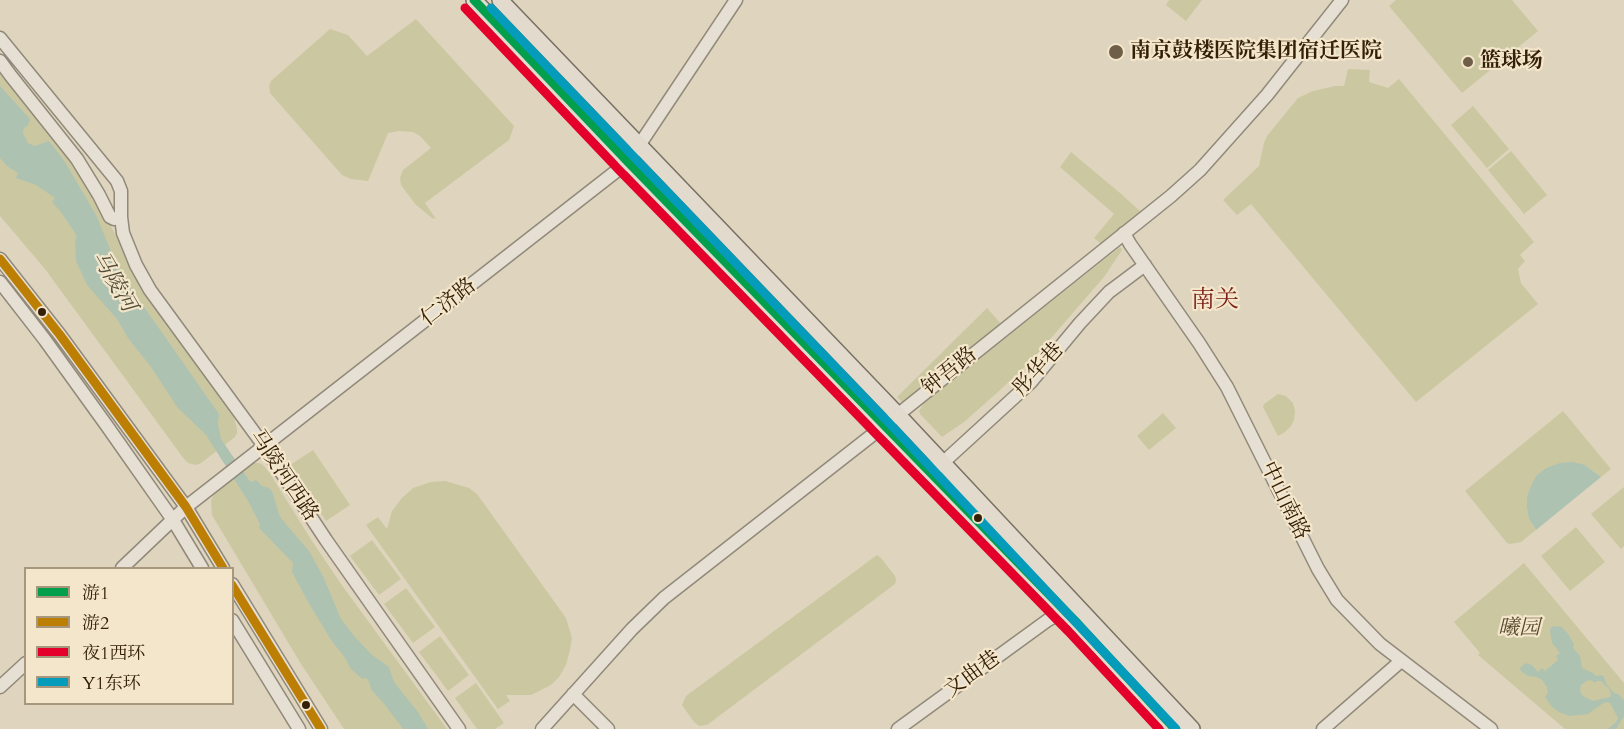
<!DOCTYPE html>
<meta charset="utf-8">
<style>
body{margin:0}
#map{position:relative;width:1624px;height:729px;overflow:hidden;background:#dfd4bd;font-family:Cardo,"Noto Serif SC",serif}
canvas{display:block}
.legend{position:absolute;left:24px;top:567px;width:210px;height:138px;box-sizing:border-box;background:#f3e6cb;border:2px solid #a7977d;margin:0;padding:8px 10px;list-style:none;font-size:18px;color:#342009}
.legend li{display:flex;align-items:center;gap:12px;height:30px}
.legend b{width:30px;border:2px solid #a7977d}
</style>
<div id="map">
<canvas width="1624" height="729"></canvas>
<ul class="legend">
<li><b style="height:8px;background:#039f4d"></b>游1</li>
<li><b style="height:8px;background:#bc7e03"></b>游2</li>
<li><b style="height:8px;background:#e4002b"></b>夜1西环</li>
<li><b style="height:8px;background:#059bba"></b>Y1东环</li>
</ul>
</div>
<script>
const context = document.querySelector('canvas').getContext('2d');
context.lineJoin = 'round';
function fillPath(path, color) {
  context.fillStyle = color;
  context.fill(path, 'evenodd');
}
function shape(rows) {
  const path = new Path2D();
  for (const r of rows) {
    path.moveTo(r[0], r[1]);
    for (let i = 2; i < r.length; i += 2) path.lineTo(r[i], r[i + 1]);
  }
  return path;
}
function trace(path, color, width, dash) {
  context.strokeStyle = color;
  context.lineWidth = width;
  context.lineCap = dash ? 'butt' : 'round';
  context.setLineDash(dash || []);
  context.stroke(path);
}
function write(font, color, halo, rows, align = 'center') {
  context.font = font + ' Cardo,"Noto Serif SC",serif';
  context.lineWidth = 4.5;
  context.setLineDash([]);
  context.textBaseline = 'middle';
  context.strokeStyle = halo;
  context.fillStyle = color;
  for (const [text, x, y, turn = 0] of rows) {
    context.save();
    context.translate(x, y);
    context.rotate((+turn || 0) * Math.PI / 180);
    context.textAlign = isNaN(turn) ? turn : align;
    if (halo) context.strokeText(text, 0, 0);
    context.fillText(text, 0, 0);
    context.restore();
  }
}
fillPath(shape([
 [1169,0,1202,0,1186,21,1166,5],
 [1396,0,1512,0,1538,31,1462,93,1389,6],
 [416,19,514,126,509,140,425,203,436,219,432,218,415,204,401,185,400,178,403,170,431,148,420,136,413,132,399,131,388,133,368,181,351,179,342,175,270,93,269,86,271,81,330,29,348,35,367,56],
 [0,67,73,160,95,194,140,284,157,309,234,418,237,429,237,433,235,437,201,463,196,465,188,463,184,459,45,269,0,216],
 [1348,69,1370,70,1369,82,1388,88,1399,79,1534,242,1520,255,1525,261,1518,269,1521,283,1538,304,1416,402,1251,204,1237,215,1223,200,1259,166,1264,143,1267,136,1298,98,1313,91,1335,86,1344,86],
 [1473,106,1509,149,1487,168,1451,125],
 [1511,151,1547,195,1524,214,1488,170],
 [1071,152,1120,193,1141,212,1101,244,1094,238,1114,214,1060,167],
 [1120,247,1122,250,1104,277,1032,360,998,392,964,422,942,437,920,414,919,411,924,403],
 [987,308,1003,326,905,405,897,397],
 [1278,394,1286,396,1293,403,1295,411,1294,420,1291,426,1285,432,1278,436,1263,407,1264,404],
 [1563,411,1611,469,1601,477,1585,465,1527,509,1529,519,1536,530,1521,542,1510,544,1507,543,1465,491],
 [1163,413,1176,428,1149,450,1137,436],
 [313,450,350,505,326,521,290,465],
 [252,463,258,463,262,464,269,472,312,541,341,584,447,729,344,729,301,664,212,515,211,500,215,493],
 [445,481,469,488,477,494,566,618,572,638,570,650,566,665,559,677,551,685,531,695,506,695,510,701,498,709,366,525,378,517,387,529,392,511,402,498,413,488,431,482],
 [1624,487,1624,546,1621,549,1591,514],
 [1576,527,1605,562,1570,591,1541,556],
 [372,540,401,579,379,595,350,556],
 [877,555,881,558,895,576,896,580,895,584,707,725,699,726,694,722,682,705,686,696],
 [1524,563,1624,683,1624,729,1565,729,1478,655,1480,653,1454,622],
 [406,588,435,627,413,643,384,604],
 [440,636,469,675,448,691,419,652],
 [476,683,504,723,495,729,477,729,455,698]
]), '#cbc8a1');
fillPath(shape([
 [0,86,30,119,28,125,24,128,23,133,28,143,35,146,49,141,65,162,96,215,118,268,128,284,219,414,218,424,221,439,249,480,252,482,256,480,262,486,269,488,272,491,280,517,309,551,323,576,341,619,355,637,371,654,389,667,394,682,418,712,428,729,403,729,385,705,371,689,369,681,366,678,362,679,350,668,346,659,331,640,307,600,292,572,293,563,259,528,260,524,248,501,206,435,177,407,151,367,128,338,117,319,87,285,76,261,75,239,77,238,75,233,61,212,52,202,55,198,36,185,16,178,18,173,7,166,0,158],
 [1573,462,1585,465,1601,477,1536,530,1529,519,1527,509,1527,497,1531,486,1536,476,1546,468,1560,463],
 [1553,626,1562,627,1568,634,1574,644,1573,648,1580,656,1582,668,1593,673,1596,676,1603,675,1607,685,1614,693,1618,694,1624,700,1624,716,1616,729,1608,729,1616,722,1618,718,1610,703,1606,702,1602,704,1588,714,1569,716,1559,712,1552,707,1545,697,1548,693,1547,687,1542,680,1537,677,1528,676,1521,671,1520,668,1525,663,1532,665,1538,672,1542,668,1545,671,1558,660,1556,656,1560,653,1552,643,1550,632,1550,629],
 [1591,680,1595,683,1597,681,1601,681,1609,689,1611,694,1610,697,1593,701,1583,696,1580,691,1581,685,1586,681]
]), '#aec2b2');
const minor = shape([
 [0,38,117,181,121,191,121,217,123,233,136,265,150,290,264,446,326,540,459,729],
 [0,61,11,76,77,159,99,195,110,217,114,219,121,217],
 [1124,233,1130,244,1199,343,1227,387,1318,569,1337,600,1380,644,1491,729],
 [0,259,60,335,186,507,223,568],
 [0,282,45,340,107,426,173,520,202,568],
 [936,469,1031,382,1080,323,1109,292,1145,265],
 [122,568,186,507,628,162,736,0],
 [232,584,321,729],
 [232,620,299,729],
 [0,687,26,663],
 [573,694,608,729],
 [542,729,632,629,664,598,885,425,1171,196,1200,170,1267,95,1342,0],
 [898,729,1048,620,1071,607],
 [1323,729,1401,661]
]);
const major = shape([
 [474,0,628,162,1077,623,1175,729],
 [500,0,898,415,1192,729]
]);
trace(minor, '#918979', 15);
trace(major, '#797062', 18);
trace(minor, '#e5dfd4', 12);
trace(major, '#e1dacd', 15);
trace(shape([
 [474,0,628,162,1077,623,1175,729]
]), '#039f4d', 9);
trace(shape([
 [0,259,60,335,186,507,223,568],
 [232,585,321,729]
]), '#bc7e03', 9);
trace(shape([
 [465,8,619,170,1068,631,1159,729]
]), '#e4002b', 9);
trace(shape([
 [491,8,889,423,1176,729]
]), '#059bba', 9);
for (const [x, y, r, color] of [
 [1116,52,8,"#705f48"],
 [1468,62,6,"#705f48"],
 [42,312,5,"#342009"],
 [978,518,5,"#342009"],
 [306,705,5,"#342009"]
]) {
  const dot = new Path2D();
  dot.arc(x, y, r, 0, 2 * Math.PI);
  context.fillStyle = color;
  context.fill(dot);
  trace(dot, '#f3e6cb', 2);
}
write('bold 21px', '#342009', '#f3e6cb', [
 ["南京鼓楼医院集团宿迁医院",1130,52],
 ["篮球场",1480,62]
], 'left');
write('21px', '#342009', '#f3e6cb', [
 ["仁济路",449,303,-38],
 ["彤华巷",1039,370,-48],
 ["钟吾路",950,372,-39],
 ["马陵河西路",283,476,56],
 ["中山南路",1284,501,64],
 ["文曲巷",973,675,-36]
]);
write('italic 21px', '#564829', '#f3e6cb', [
 ["曦园",1519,629]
]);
write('italic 22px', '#524e3b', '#f3e6cb', [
 ["马陵河",113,282,60]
]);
write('24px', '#7a1f14', '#f3e6cb', [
 ["南关",1215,301]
]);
</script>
